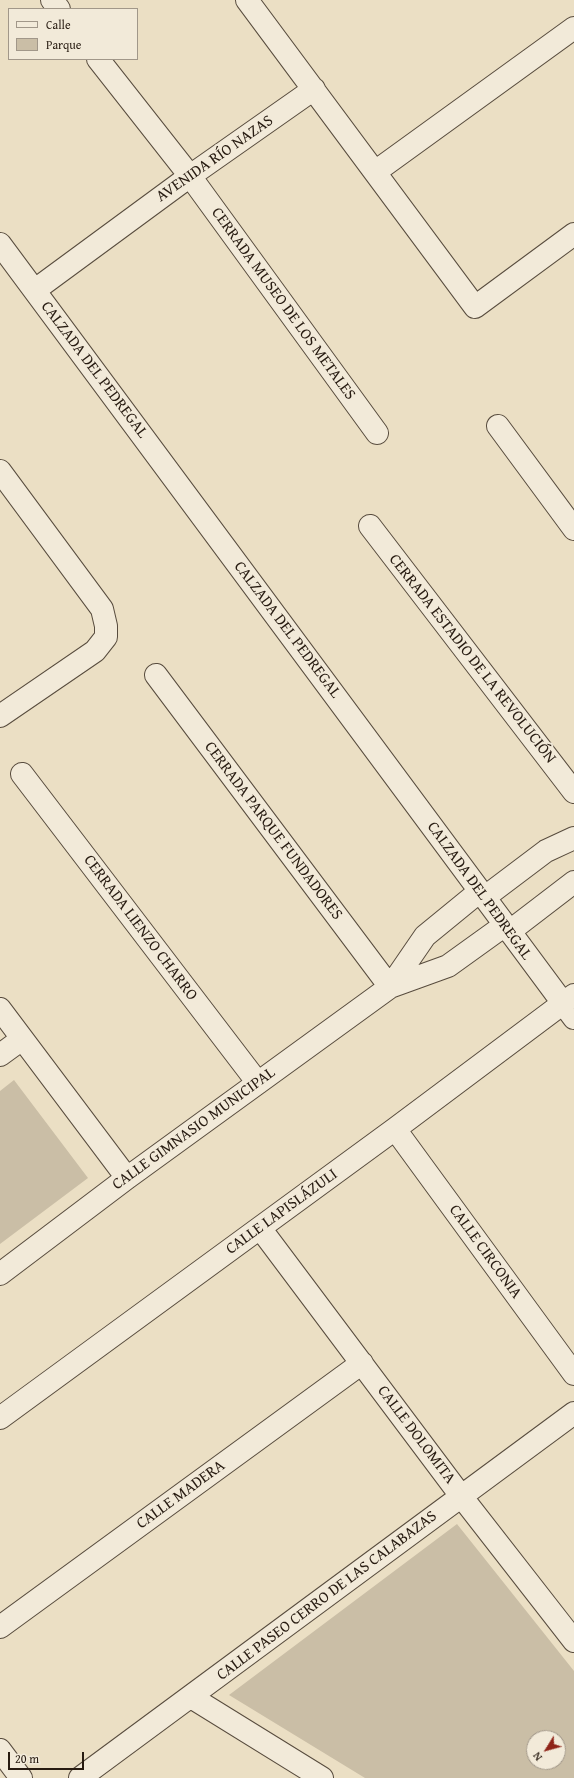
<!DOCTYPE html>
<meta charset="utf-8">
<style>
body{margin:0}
#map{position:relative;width:574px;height:1778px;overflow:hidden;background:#ebdfc4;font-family:"Gentium Book Plus",serif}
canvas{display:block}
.legend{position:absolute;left:8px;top:8px;width:130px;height:52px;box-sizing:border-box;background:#f2ead9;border:1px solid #a19789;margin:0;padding:5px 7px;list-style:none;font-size:12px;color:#271b11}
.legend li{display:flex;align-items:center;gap:8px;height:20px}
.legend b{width:20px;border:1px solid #a19789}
.north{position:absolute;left:526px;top:1730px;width:40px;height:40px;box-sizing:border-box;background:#f2ead9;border:1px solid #a19789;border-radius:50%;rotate:233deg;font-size:11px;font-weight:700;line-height:16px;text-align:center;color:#271b11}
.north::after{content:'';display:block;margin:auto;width:14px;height:18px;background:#8f2418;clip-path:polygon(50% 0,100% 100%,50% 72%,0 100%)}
.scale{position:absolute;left:8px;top:1752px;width:76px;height:18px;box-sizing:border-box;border:2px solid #271b11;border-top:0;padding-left:5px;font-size:12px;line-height:14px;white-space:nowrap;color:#271b11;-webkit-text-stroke:3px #f2ead9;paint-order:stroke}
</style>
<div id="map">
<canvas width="574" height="1778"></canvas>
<ul class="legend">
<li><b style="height:5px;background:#f2ead9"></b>Calle</li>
<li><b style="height:11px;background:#cabea6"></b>Parque</li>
</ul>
<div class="north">N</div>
<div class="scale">20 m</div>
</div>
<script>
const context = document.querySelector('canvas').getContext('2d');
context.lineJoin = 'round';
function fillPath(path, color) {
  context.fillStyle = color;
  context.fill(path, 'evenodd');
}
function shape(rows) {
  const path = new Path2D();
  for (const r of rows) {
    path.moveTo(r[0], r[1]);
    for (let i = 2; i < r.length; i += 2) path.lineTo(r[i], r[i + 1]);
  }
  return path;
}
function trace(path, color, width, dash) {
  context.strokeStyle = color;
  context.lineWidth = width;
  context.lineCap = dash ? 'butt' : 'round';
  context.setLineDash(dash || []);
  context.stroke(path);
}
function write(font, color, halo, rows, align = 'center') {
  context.font = font + ' "Gentium Book Plus",serif';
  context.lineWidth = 4;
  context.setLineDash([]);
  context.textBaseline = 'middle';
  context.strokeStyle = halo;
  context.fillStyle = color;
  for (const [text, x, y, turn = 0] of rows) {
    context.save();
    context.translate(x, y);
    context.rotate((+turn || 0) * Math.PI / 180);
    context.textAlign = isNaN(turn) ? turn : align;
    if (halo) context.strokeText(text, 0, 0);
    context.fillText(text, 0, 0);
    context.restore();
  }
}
fillPath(shape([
 [14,1080,88,1178,0,1244,0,1091],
 [457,1524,574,1671,574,1778,365,1778,229,1695],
 [534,1738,558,1738,558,1762,534,1762]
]), '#cabea6');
const street = shape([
 [52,0,59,9],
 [247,0,475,307,574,234],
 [98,59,190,176,377,433],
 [375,172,574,28],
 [0,244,574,1018],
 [35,290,190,176,314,89],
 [498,426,574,529],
 [0,471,102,609,106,626,106,637,95,651,0,716],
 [370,526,574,792],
 [156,675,390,987],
 [22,774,258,1083],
 [485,897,546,851,574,838],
 [510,931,574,882],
 [390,987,425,936,480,891],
 [0,1009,127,1178],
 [0,1055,22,1039],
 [395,1129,574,1374],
 [260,1228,461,1496,574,1641],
 [0,1274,127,1178,390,987,448,966,505,925],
 [0,1418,395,1129,574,995],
 [0,1627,362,1363],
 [191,1697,322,1778],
 [0,1750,21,1778],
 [80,1778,574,1413]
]);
trace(street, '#584c3e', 24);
trace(street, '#f2ead9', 22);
write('16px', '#271b11', '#f2ead9', [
 ["AVENIDA RÍO NAZAS",215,159,-35],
 ["CERRADA MUSEO DE LOS METALES",283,304,54],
 ["CALZADA DEL PEDREGAL",94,370,53],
 ["CALZADA DEL PEDREGAL",287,630,53],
 ["CERRADA ESTADIO DE LA REVOLUCIÓN",472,659,52],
 ["CERRADA PARQUE FUNDADORES",273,831,53],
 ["CALZADA DEL PEDREGAL",479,891,54],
 ["CERRADA LIENZO CHARRO",140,928,53],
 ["CALLE GIMNASIO MUNICIPAL",194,1129,-36],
 ["CALLE LAPISLÁZULI",282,1212,-36],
 ["CALLE CIRCONIA",485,1252,54],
 ["CALLE DOLOMITA",416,1435,53],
 ["CALLE MADERA",181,1495,-36],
 ["CALLE PASEO CERRO DE LAS CALABAZAS",327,1596,-37]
]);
</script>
